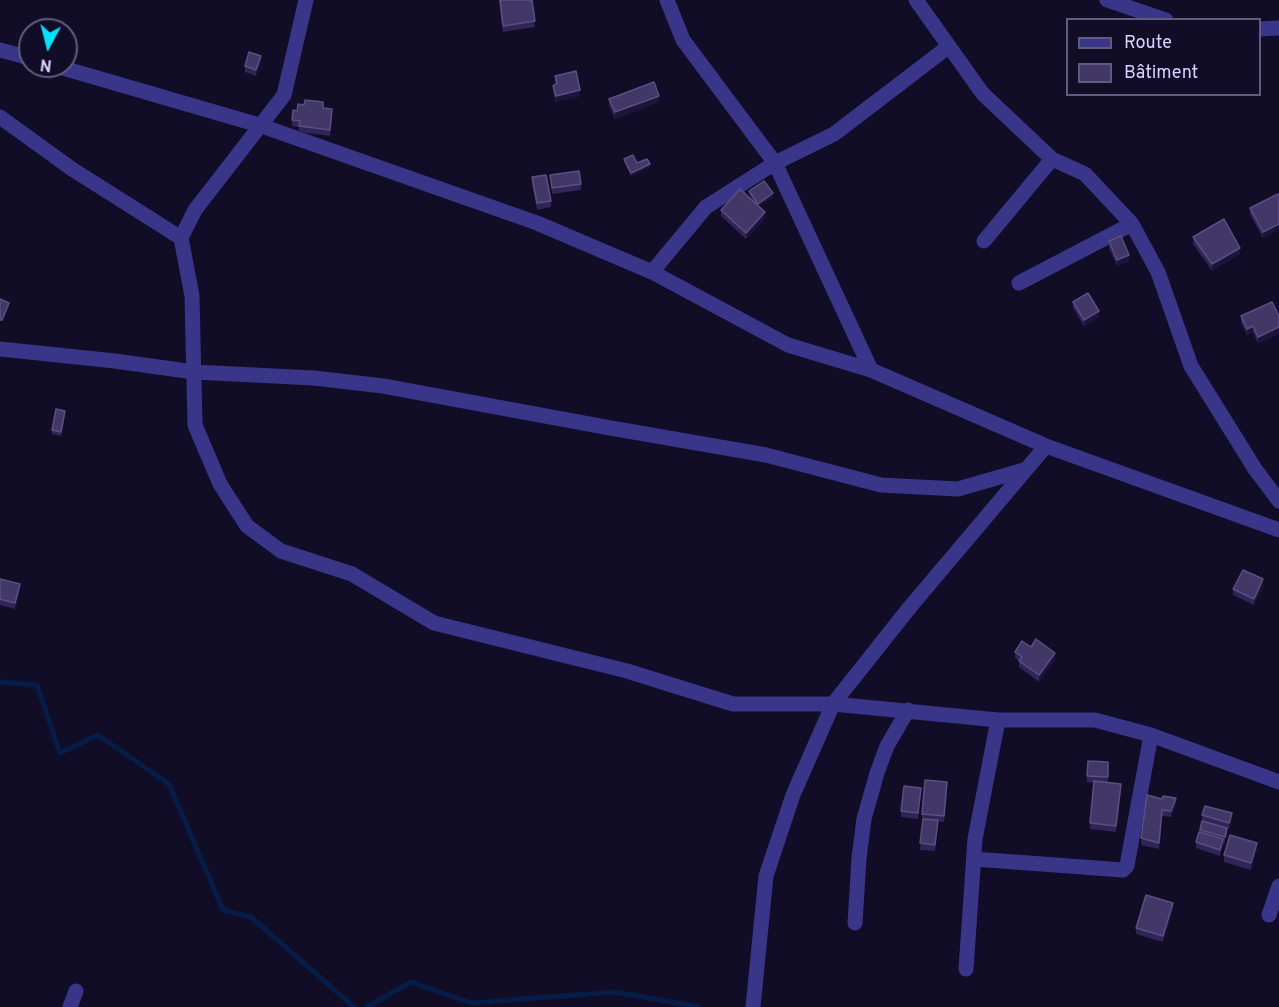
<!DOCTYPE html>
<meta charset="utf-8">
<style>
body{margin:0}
#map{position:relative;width:1279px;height:1007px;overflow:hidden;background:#120d27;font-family:Overpass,sans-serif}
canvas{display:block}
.legend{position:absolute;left:1066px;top:18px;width:195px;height:78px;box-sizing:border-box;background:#120d27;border:2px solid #615c7d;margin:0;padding:8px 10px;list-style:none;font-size:18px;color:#d8d3ff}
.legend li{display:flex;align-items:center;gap:12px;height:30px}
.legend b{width:30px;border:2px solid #615c7d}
.north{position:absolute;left:18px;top:18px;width:60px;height:60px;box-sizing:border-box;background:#120d27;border:2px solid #615c7d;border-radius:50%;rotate:187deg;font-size:16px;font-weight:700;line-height:24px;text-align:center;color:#d8d3ff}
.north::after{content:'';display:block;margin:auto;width:21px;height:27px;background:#00e2fe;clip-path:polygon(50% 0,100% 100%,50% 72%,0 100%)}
</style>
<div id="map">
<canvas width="1279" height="1007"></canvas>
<ul class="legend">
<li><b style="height:8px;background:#393589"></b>Route</li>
<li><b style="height:16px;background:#413868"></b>Bâtiment</li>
</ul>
<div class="north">N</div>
</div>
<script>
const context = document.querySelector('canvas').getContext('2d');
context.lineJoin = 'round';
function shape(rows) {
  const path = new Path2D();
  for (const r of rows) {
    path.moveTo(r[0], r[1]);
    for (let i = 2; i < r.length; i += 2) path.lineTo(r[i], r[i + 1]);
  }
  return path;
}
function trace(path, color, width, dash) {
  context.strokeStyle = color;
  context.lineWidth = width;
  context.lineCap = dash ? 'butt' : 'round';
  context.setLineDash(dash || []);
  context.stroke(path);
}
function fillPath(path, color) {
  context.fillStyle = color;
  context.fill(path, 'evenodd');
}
trace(shape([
 [0,682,37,685,60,753,98,735,169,784,223,910,251,917,354,1007],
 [367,1007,411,982,471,1003,615,992,699,1007]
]), '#061d47', 5);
trace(shape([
 [306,0,284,95,195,210,181,238,192,296,195,425,220,484,247,526,281,551,352,574,434,623,627,671,733,704,833,704,998,720,1095,720,1151,735,1279,782],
 [667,0,683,40,775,163,871,370],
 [916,0,983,94,1052,159,1085,174,1132,224,1158,272,1191,366,1255,469,1279,501],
 [1107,0,1166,20],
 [1260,29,1279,28],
 [0,50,30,58],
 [56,66,259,125,537,223,652,272,788,345,871,370,1046,446,1279,530],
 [0,117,72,169,181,238],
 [984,241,1052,159],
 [652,272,706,207,775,163,834,134,948,47],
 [1019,283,1132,224],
 [0,349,115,361,194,372,314,378,383,386,605,427,766,455,881,485,958,489,1024,470],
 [974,859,1123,870,1127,866,1128,860,1151,735],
 [1269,915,1279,886],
 [855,923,859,858,864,819,877,773,887,746,908,710],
 [966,969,975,839,998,720],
 [70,1007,76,991],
 [753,1007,766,876,793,795,833,704,910,607,1046,446]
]), '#393589', 15);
fillPath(shape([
 [499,0,532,0,535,27,503,32],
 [261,62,256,76,245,72,245,66],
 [555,76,580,96,556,102,553,92,553,86,555,84],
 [609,99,659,102,615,119,609,105],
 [323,108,332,115,330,136,299,132,299,127,292,126,292,120],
 [624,159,650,167,631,176,624,162],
 [550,175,581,184,581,190,552,194],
 [532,177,551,201,551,207,537,210,532,184],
 [749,191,773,197,758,206,765,218,746,239,721,216,721,210,755,204,749,194],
 [1278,194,1263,238,1250,214,1250,208],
 [1193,237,1240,254,1212,271,1193,244],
 [1109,241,1129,261,1117,266,1109,248],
 [1073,302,1099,317,1084,326,1073,308],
 [1241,316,1279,316,1279,334,1258,343,1253,332,1247,335,1241,322],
 [65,414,61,436,52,434,52,430],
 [0,579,20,590,15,609,0,605],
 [1263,586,1254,605,1233,595,1233,589],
 [1031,647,1055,659,1039,682,1019,667,1019,661,1015,658,1015,652],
 [1088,761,1108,762,1108,782,1121,790,1116,832,1090,829,1094,783,1087,782],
 [947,789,944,822,938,821,935,851,920,850,923,820,922,820,922,814],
 [921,794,918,819,901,817,901,811],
 [1147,795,1176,804,1171,817,1162,816,1159,849,1141,845],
 [1202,815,1232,819,1229,829,1227,828,1227,834,1220,856,1196,848,1196,842,1202,822],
 [1257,849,1251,870,1224,862,1224,855],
 [1173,909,1163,942,1136,934,1136,928]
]), '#2f2556');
fillPath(shape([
 [261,56,261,62,256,76,256,70],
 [580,90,580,96,556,102,556,96],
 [659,96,659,102,615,119,615,112],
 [650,164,650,167,631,176,631,173],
 [773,193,773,197,758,207,758,204],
 [765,212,765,218,746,239,746,233],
 [1279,224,1279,230,1263,238,1263,232],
 [1240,248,1240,254,1212,271,1212,264],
 [1129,255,1129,261,1117,266,1117,260],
 [9,303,9,306,2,323,2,320],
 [1099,311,1099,317,1084,326,1084,320],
 [1253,326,1253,332,1247,335,1247,329],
 [1279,327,1279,334,1258,343,1258,337],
 [1263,579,1263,586,1254,605,1254,599],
 [20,584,20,590,15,609,15,603],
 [1055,653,1055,659,1039,682,1039,675],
 [1121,784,1121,790,1116,832,1116,826],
 [1176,798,1176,804,1171,817,1171,811],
 [1232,813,1232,819,1229,829,1229,823],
 [1223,839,1223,846,1220,856,1220,850],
 [1257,843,1257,849,1251,870,1251,863],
 [1173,903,1173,909,1163,942,1163,936]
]), '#1c143b');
const building = shape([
 [500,0,532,0,535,21,503,26,500,0],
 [249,52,261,56,256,70,245,66,249,52],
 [576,71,580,90,556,96,553,86,557,83,555,76,576,71],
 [654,82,659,96,615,112,609,99,654,82],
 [305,100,323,102,323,108,332,109,330,130,299,126,300,121,292,120,293,110,297,111,298,104,304,105,305,100],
 [633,155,637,163,647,159,650,164,631,173,624,159,633,155],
 [579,171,581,184,552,188,550,175,579,171],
 [546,175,551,201,537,203,532,177,546,175],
 [764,181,773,193,758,204,749,191,764,181],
 [740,189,765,212,746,233,721,210,740,189],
 [1278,194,1279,196,1279,224,1263,232,1250,208,1278,194],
 [1224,219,1240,248,1212,264,1193,237,1224,219],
 [1121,236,1129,255,1117,260,1109,241,1121,236],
 [1088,293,1099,311,1084,320,1073,302,1088,293],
 [0,299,9,303,2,320,0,320,0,299],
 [1272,302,1279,316,1279,327,1258,337,1253,326,1247,329,1241,316,1272,302],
 [56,409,65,411,61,432,52,430,56,409],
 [1243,570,1263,579,1254,599,1233,589,1243,570],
 [0,579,20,584,15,603,0,599,0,579],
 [1036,639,1055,653,1039,675,1019,661,1022,657,1015,652,1022,641,1031,647,1036,639],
 [1088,761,1108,762,1108,777,1087,776,1088,761],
 [925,780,947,782,944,816,922,814,925,780],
 [1094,781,1121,784,1116,826,1090,823,1094,781],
 [904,786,921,788,918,813,901,811,904,786],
 [1147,795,1162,799,1163,796,1176,798,1171,811,1162,810,1159,843,1141,838,1147,795],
 [1205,806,1232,813,1229,823,1202,815,1205,806],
 [923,819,938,820,935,845,920,843,923,819],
 [1202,821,1227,828,1225,837,1200,830,1202,821],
 [1199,832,1223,839,1220,850,1196,842,1199,832],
 [1230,835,1257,843,1251,863,1224,855,1230,835],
 [1146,895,1173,903,1163,936,1136,928,1146,895]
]);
fillPath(building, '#413868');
trace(building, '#595080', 1.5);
</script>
